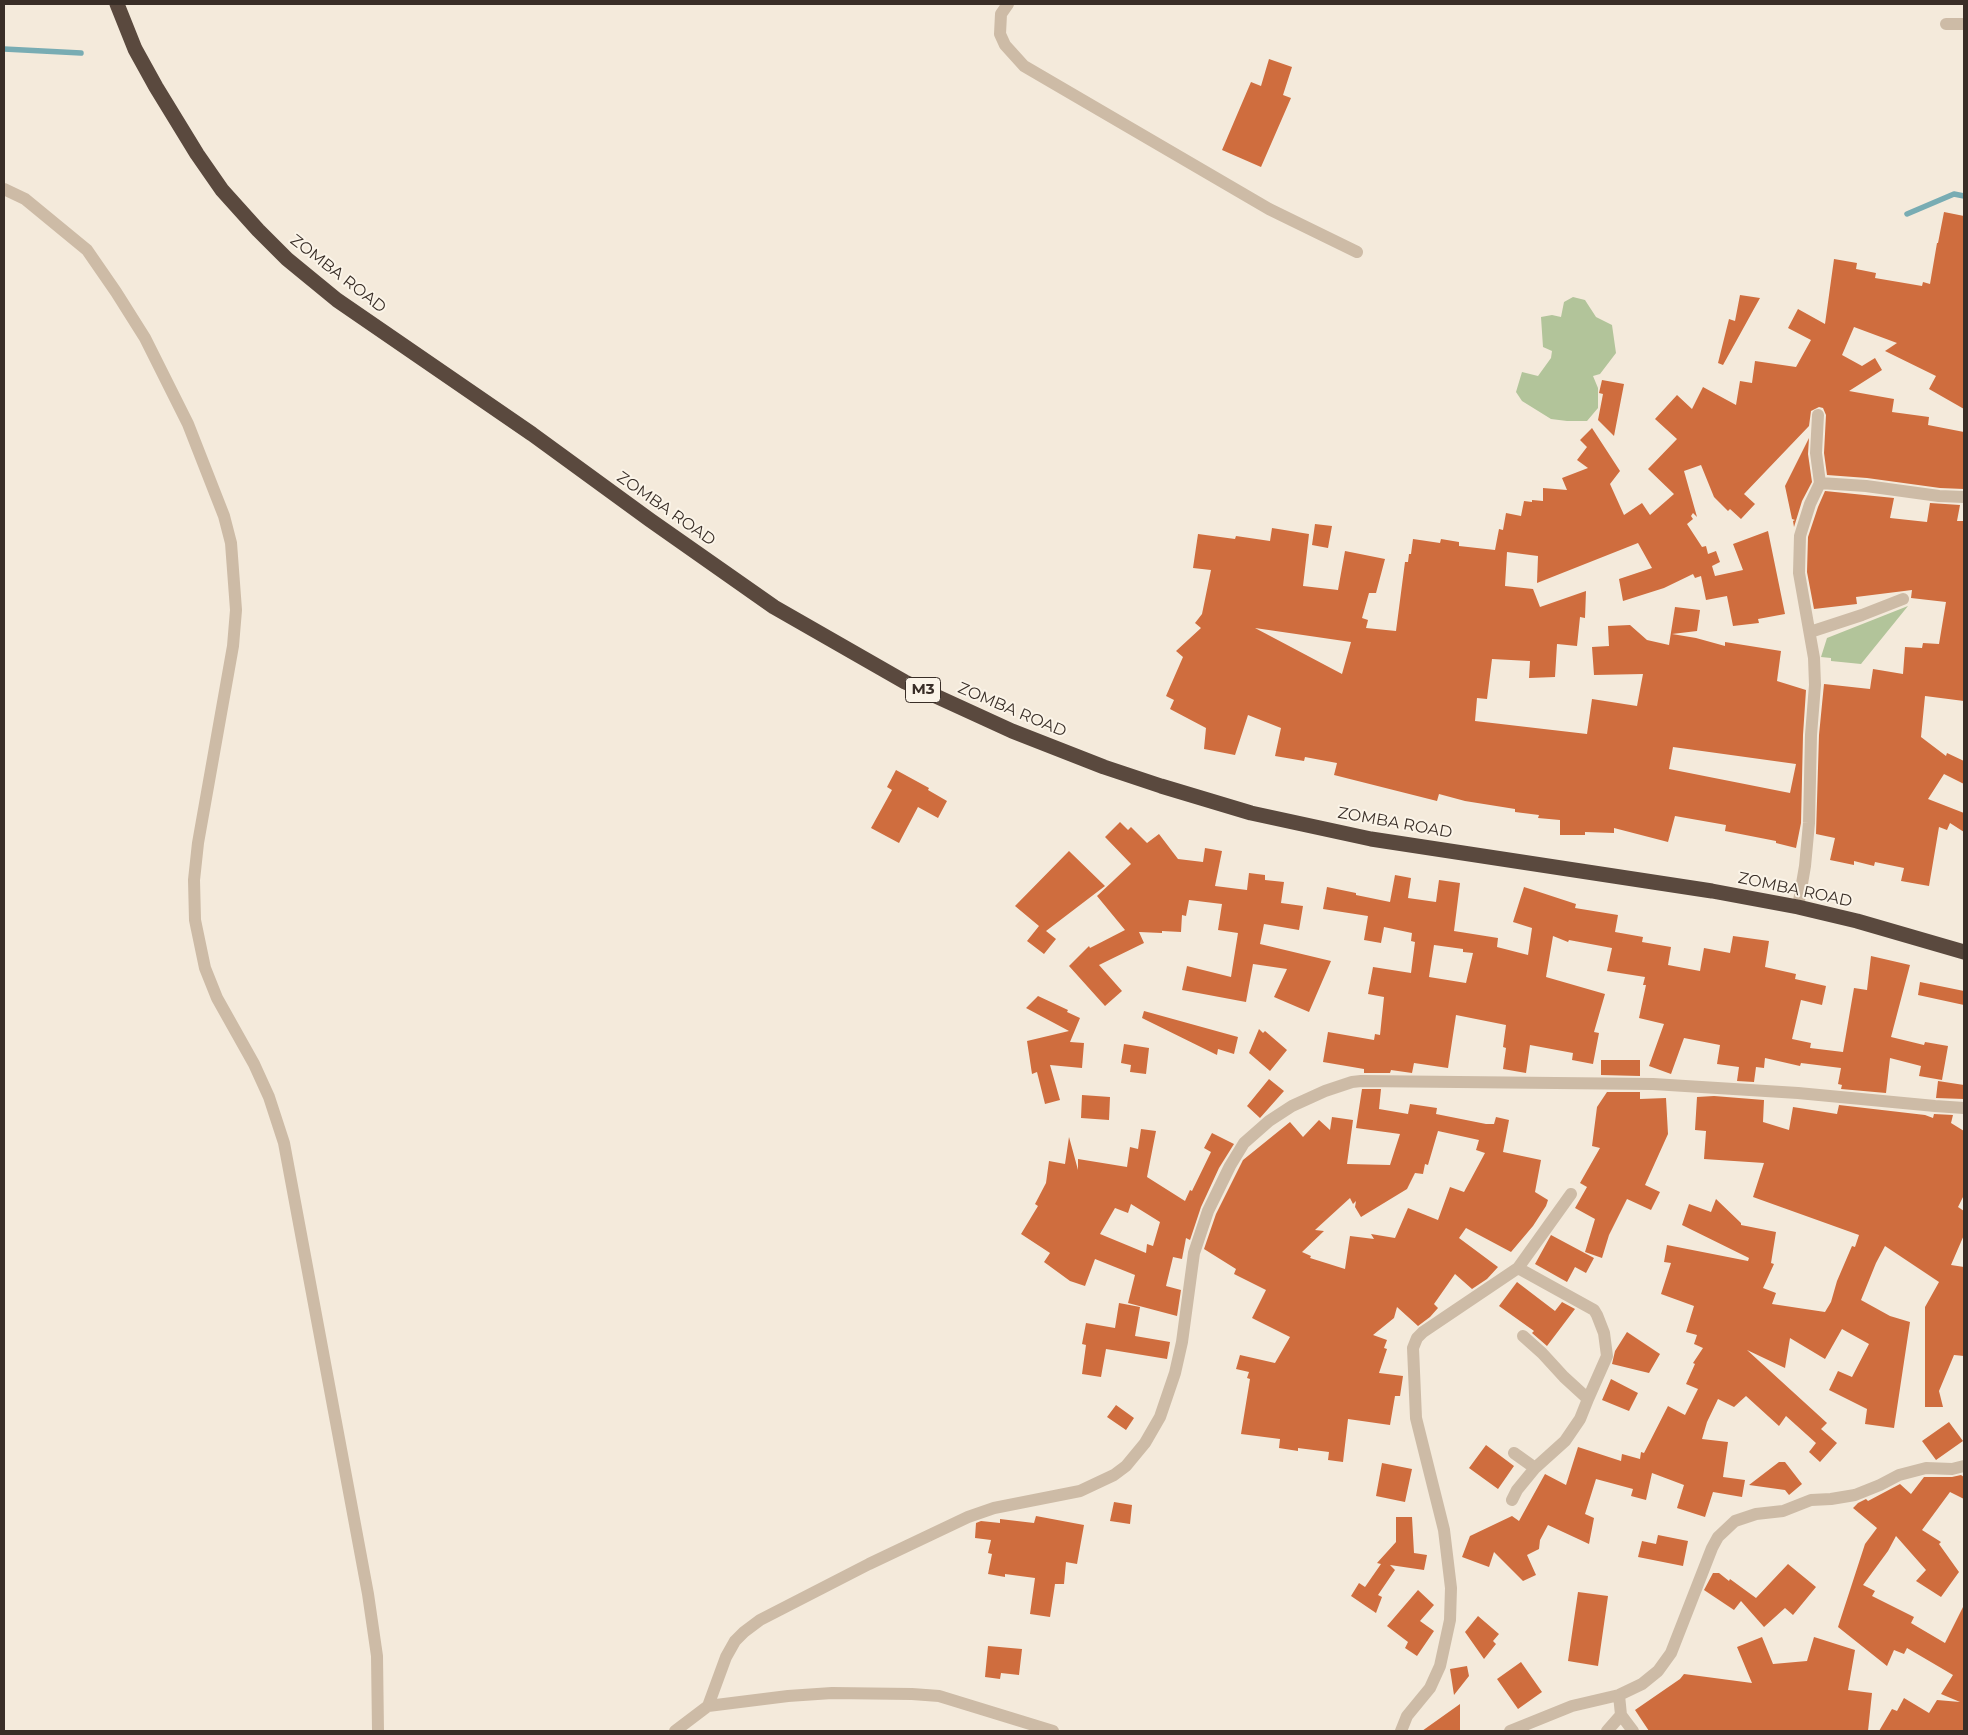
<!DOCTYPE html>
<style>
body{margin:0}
#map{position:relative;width:1968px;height:1735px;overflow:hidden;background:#f4eadb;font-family:Montserrat,sans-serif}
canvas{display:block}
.frame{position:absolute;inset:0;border:5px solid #392e27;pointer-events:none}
</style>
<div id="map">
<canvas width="1968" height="1735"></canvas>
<div class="frame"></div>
</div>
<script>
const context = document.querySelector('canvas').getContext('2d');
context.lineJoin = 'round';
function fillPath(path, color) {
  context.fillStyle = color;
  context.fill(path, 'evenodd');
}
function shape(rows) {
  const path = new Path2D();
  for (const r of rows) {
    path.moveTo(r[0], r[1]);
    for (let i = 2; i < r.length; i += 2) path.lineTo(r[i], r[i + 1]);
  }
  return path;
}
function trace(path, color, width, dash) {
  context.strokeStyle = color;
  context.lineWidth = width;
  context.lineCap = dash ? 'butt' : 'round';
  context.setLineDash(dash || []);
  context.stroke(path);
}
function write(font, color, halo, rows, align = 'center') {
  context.font = font + ' Montserrat,sans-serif';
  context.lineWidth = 4;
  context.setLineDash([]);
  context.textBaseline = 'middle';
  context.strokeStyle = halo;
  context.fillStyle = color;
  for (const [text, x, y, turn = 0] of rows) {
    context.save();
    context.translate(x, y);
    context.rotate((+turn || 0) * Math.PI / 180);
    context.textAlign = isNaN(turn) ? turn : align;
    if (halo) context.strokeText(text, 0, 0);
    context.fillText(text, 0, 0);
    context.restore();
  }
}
fillPath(shape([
 [1573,297,1585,300,1596,317,1612,325,1616,353,1600,374,1593,376,1598,388,1598,408,1587,421,1567,421,1551,419,1522,401,1516,392,1522,372,1538,376,1551,358,1552,351,1543,347,1541,317,1552,315,1561,317,1564,302],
 [1908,606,1861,664,1831,661,1831,658,1821,657,1827,638]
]), '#b2c49a');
trace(shape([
 [4,49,81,53],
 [1907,214,1954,194,1964,196]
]), '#78acb3', 5.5);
fillPath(shape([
 [1269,59,1292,67,1283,95,1291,98,1261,167,1222,150,1251,82,1261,86],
 [1944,212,1964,216,1964,409,1929,389,1936,376,1885,351,1897,343,1854,327,1842,355,1862,366,1875,358,1882,370,1849,391,1894,399,1892,412,1929,417,1928,425,1964,432,1964,489,1940,488,1867,478,1827,475,1824,453,1826,415,1823,408,1819,407,1811,411,1809,426,1744,494,1755,504,1741,519,1730,509,1728,511,1714,497,1701,465,1684,471,1697,517,1693,513,1691,516,1693,519,1687,524,1702,547,1706,546,1708,554,1716,551,1720,562,1712,566,1715,576,1743,570,1733,544,1768,531,1785,614,1758,619,1759,623,1733,626,1727,596,1706,600,1701,576,1695,578,1693,574,1664,588,1623,601,1619,579,1652,568,1638,543,1537,583,1538,556,1507,552,1505,586,1533,589,1540,607,1586,591,1585,618,1580,617,1577,646,1557,644,1555,677,1529,678,1530,661,1492,659,1487,699,1477,698,1475,721,1587,734,1592,699,1637,706,1643,674,1594,675,1592,647,1609,646,1608,626,1630,625,1647,640,1669,645,1675,607,1700,610,1697,631,1672,634,1696,638,1725,646,1725,642,1781,651,1777,681,1806,690,1803,735,1801,823,1796,848,1776,843,1776,841,1725,831,1726,825,1675,816,1668,842,1614,828,1614,833,1585,832,1585,835,1560,835,1560,820,1538,818,1539,815,1515,812,1515,809,1465,801,1439,794,1437,801,1334,775,1337,763,1305,757,1304,761,1275,756,1281,728,1248,715,1235,755,1204,749,1206,728,1170,709,1174,700,1166,696,1183,657,1176,651,1201,628,1195,623,1202,614,1211,570,1193,568,1198,534,1235,539,1236,536,1270,541,1272,528,1309,534,1303,586,1338,590,1345,551,1385,559,1376,593,1369,593,1362,618,1368,620,1366,628,1396,631,1405,562,1408,562,1409,554,1411,554,1413,539,1440,543,1441,539,1459,542,1459,546,1495,550,1499,529,1503,530,1506,513,1521,516,1524,501,1532,502,1532,500,1543,501,1543,488,1567,490,1562,478,1588,468,1577,460,1587,447,1580,440,1592,428,1620,471,1610,484,1624,515,1642,503,1650,515,1674,494,1648,469,1677,439,1655,419,1677,395,1692,409,1703,387,1736,405,1740,381,1752,383,1755,361,1796,367,1811,340,1788,328,1798,309,1825,324,1834,259,1857,263,1856,269,1876,273,1875,278,1922,286,1923,282,1930,284,1937,243,1938,243],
 [1255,628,1351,642,1342,674],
 [1673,747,1796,764,1790,793,1669,769],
 [1740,295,1760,298,1723,365,1718,363,1729,319,1735,321],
 [1602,380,1624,384,1614,436,1598,420,1603,394,1599,393],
 [1809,438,1808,454,1812,482,1802,501,1794,527,1793,521,1795,520,1792,519,1785,486],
 [1825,491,1894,498,1890,518,1927,522,1930,503,1960,505,1957,521,1964,521,1964,701,1925,696,1921,737,1946,756,1947,753,1964,761,1964,784,1944,774,1928,799,1964,813,1964,832,1950,823,1947,830,1939,827,1929,886,1901,881,1904,868,1875,862,1874,866,1854,861,1854,865,1830,860,1835,838,1816,834,1819,735,1824,684,1870,689,1873,669,1903,674,1905,647,1922,648,1923,643,1939,644,1946,602,1911,598,1912,590,1856,597,1857,604,1814,609,1807,572,1808,537,1818,507],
 [1315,524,1332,526,1328,548,1312,545],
 [896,770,929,788,928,790,947,801,938,818,918,807,899,843,871,828,892,790,887,787],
 [1120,822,1128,830,1131,827,1147,843,1159,834,1178,859,1203,862,1205,848,1222,851,1215,886,1247,890,1249,873,1265,875,1265,880,1284,882,1281,903,1303,906,1299,930,1264,924,1260,944,1331,961,1309,1012,1274,997,1287,969,1253,964,1246,1002,1182,990,1187,966,1231,977,1238,933,1218,930,1222,904,1189,900,1186,916,1182,915,1181,932,1162,931,1162,933,1139,932,1144,943,1099,965,1122,991,1105,1006,1069,966,1089,946,1090,948,1125,930,1097,896,1131,864,1105,837],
 [1069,851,1105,886,1046,931,1056,939,1044,954,1027,941,1039,926,1015,906],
 [1395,875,1411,878,1408,898,1436,902,1439,880,1460,883,1454,931,1498,938,1497,947,1528,955,1532,928,1513,922,1524,887,1576,904,1575,908,1618,915,1615,932,1643,937,1642,942,1671,947,1668,965,1700,971,1704,948,1730,953,1733,936,1769,941,1765,967,1796,974,1795,979,1826,986,1822,1005,1801,1000,1792,1039,1811,1043,1810,1048,1843,1052,1854,988,1867,990,1871,956,1910,965,1891,1037,1924,1045,1925,1042,1948,1046,1942,1080,1919,1076,1921,1066,1890,1058,1886,1093,1841,1089,1842,1085,1838,1084,1841,1068,1801,1063,1800,1066,1765,1058,1764,1068,1756,1067,1754,1082,1737,1081,1739,1067,1717,1064,1720,1045,1684,1038,1671,1074,1649,1066,1664,1024,1639,1018,1646,985,1643,985,1645,977,1607,971,1612,948,1569,940,1568,942,1553,936,1546,977,1605,994,1594,1032,1599,1033,1593,1064,1572,1060,1573,1053,1530,1045,1526,1073,1503,1069,1506,1048,1503,1047,1506,1025,1456,1015,1448,1068,1414,1063,1412,1073,1391,1070,1390,1073,1364,1073,1364,1069,1323,1062,1328,1032,1374,1040,1375,1034,1380,1035,1384,997,1368,994,1373,967,1411,973,1415,942,1411,941,1412,933,1384,927,1381,943,1364,940,1368,916,1323,909,1327,887,1356,893,1356,895,1390,902],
 [1434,945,1463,949,1463,952,1473,953,1466,983,1429,977],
 [1920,982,1964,991,1964,1005,1918,995],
 [1038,996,1068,1010,1067,1012,1080,1018,1070,1042,1084,1043,1082,1068,1050,1065,1060,1100,1045,1104,1037,1072,1032,1074,1027,1041,1069,1031,1026,1008],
 [1144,1011,1238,1037,1234,1054,1218,1049,1217,1055,1142,1018],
 [1259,1029,1263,1033,1265,1031,1287,1050,1270,1071,1249,1053],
 [1124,1044,1149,1048,1146,1074,1130,1072,1131,1065,1121,1063],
 [1601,1060,1640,1060,1640,1076,1601,1075],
 [1269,1079,1284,1091,1260,1118,1247,1106],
 [1938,1081,1964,1085,1964,1099,1936,1098],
 [1362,1089,1381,1089,1379,1109,1408,1114,1410,1104,1437,1108,1436,1114,1486,1124,1494,1124,1496,1117,1509,1120,1503,1152,1541,1160,1535,1192,1548,1200,1546,1206,1533,1226,1511,1252,1466,1228,1459,1238,1498,1267,1487,1279,1472,1289,1455,1274,1434,1304,1438,1308,1430,1317,1418,1326,1397,1307,1394,1318,1373,1335,1387,1340,1384,1348,1387,1349,1379,1373,1403,1376,1400,1396,1395,1396,1390,1425,1348,1419,1343,1462,1328,1460,1329,1452,1298,1448,1298,1451,1279,1448,1280,1439,1241,1434,1250,1379,1247,1378,1249,1372,1236,1369,1240,1355,1275,1363,1290,1337,1252,1318,1266,1290,1234,1274,1236,1269,1204,1249,1216,1214,1243,1160,1290,1122,1303,1137,1319,1120,1330,1130,1332,1117,1353,1120,1347,1164,1390,1165,1400,1134,1356,1128],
 [1438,1131,1479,1140,1476,1150,1485,1153,1464,1192,1450,1187,1438,1220,1408,1208,1395,1238,1371,1234,1374,1239,1350,1236,1345,1269,1310,1258,1311,1256,1302,1252,1324,1231,1315,1230,1350,1198,1353,1204,1356,1201,1355,1207,1361,1217,1407,1189,1415,1173,1423,1174,1425,1164,1428,1165],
 [1607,1092,1640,1092,1640,1099,1666,1098,1668,1134,1645,1185,1660,1192,1651,1210,1627,1199,1609,1235,1602,1258,1585,1252,1595,1219,1575,1208,1587,1187,1580,1183,1600,1148,1592,1146,1597,1107],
 [1082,1095,1110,1097,1109,1120,1081,1118],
 [1714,1096,1764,1100,1763,1122,1789,1130,1793,1107,1837,1114,1839,1105,1925,1115,1933,1118,1934,1114,1953,1115,1951,1123,1964,1131,1964,1195,1958,1207,1964,1211,1964,1235,1951,1265,1964,1267,1964,1356,1954,1355,1939,1391,1943,1407,1925,1407,1925,1307,1939,1282,1885,1246,1876,1263,1861,1300,1890,1316,1910,1322,1894,1428,1865,1424,1867,1409,1829,1390,1838,1371,1852,1377,1869,1344,1842,1329,1825,1359,1790,1338,1785,1368,1747,1350,1827,1423,1821,1429,1837,1443,1820,1462,1809,1452,1816,1443,1786,1416,1779,1426,1746,1396,1734,1407,1718,1399,1707,1422,1702,1439,1728,1442,1723,1477,1745,1480,1742,1497,1713,1492,1705,1517,1677,1508,1684,1485,1652,1473,1646,1500,1631,1496,1633,1489,1596,1479,1585,1514,1594,1518,1589,1544,1548,1525,1540,1540,1539,1549,1527,1555,1536,1575,1523,1581,1494,1552,1489,1567,1462,1557,1470,1536,1512,1516,1519,1521,1545,1474,1566,1485,1578,1447,1621,1461,1622,1454,1640,1459,1641,1452,1644,1453,1668,1406,1685,1415,1698,1389,1686,1384,1695,1364,1693,1363,1703,1348,1694,1344,1697,1335,1686,1332,1694,1306,1661,1294,1671,1263,1664,1262,1667,1245,1748,1261,1749,1258,1682,1225,1689,1204,1711,1212,1716,1199,1741,1223,1741,1225,1776,1232,1771,1263,1774,1264,1763,1288,1776,1293,1772,1304,1825,1312,1831,1302,1837,1281,1852,1246,1855,1247,1859,1235,1753,1197,1764,1163,1704,1159,1706,1131,1695,1130,1697,1097],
 [1141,1129,1156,1131,1147,1177,1185,1201,1190,1190,1192,1191,1211,1152,1204,1148,1212,1133,1234,1144,1219,1168,1201,1207,1190,1240,1186,1238,1182,1259,1173,1257,1166,1286,1181,1290,1177,1316,1128,1303,1135,1275,1095,1259,1085,1286,1070,1281,1044,1262,1050,1253,1021,1234,1038,1206,1035,1204,1046,1183,1049,1161,1065,1164,1069,1137,1078,1170,1078,1159,1127,1167,1130,1147,1138,1149],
 [1131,1204,1160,1222,1153,1246,1147,1244,1146,1253,1100,1234,1115,1208,1128,1213],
 [1551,1235,1594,1258,1586,1273,1575,1267,1567,1282,1535,1264],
 [1517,1282,1555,1311,1562,1302,1575,1309,1547,1346,1532,1333,1534,1331,1499,1306],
 [1119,1303,1140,1307,1135,1336,1170,1342,1167,1359,1106,1349,1101,1377,1082,1374,1086,1345,1082,1344,1086,1323,1115,1328],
 [1627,1332,1660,1354,1649,1373,1612,1364,1615,1351],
 [1611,1379,1638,1393,1629,1411,1602,1400],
 [1116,1405,1134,1418,1126,1430,1107,1417],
 [1949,1422,1963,1441,1936,1460,1922,1441],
 [1486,1445,1514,1466,1498,1489,1469,1468],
 [1779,1462,1785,1462,1802,1484,1789,1495,1785,1490,1749,1485],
 [1382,1463,1412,1469,1405,1502,1376,1496],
 [1961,1475,1964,1477,1964,1499,1950,1492,1922,1530,1941,1542,1939,1544,1959,1572,1941,1597,1916,1581,1926,1570,1896,1536,1888,1551,1863,1585,1875,1591,1872,1596,1914,1617,1911,1623,1945,1643,1964,1605,1964,1731,1879,1731,1892,1709,1897,1711,1904,1698,1929,1713,1937,1700,1960,1702,1941,1694,1953,1675,1907,1648,1904,1654,1894,1650,1887,1666,1838,1627,1865,1544,1877,1528,1853,1508,1858,1503,1866,1499,1868,1501,1900,1484,1911,1494,1924,1477,1952,1477],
 [1114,1502,1132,1505,1130,1524,1110,1521],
 [1036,1516,1084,1525,1077,1564,1066,1562,1064,1584,1055,1584,1050,1617,1030,1614,1035,1578,1005,1574,1005,1577,988,1574,992,1554,988,1553,991,1540,975,1538,976,1523,981,1521,1000,1523,1000,1519,1034,1523],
 [1396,1517,1412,1517,1414,1553,1427,1555,1424,1570,1390,1565,1395,1570,1378,1595,1382,1597,1376,1613,1351,1596,1359,1583,1365,1587,1381,1564,1377,1563,1396,1542],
 [1658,1535,1688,1541,1683,1566,1638,1557,1642,1541,1656,1544],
 [1788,1564,1816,1587,1793,1615,1785,1608,1764,1627,1741,1601,1734,1610,1704,1590,1713,1573,1719,1573,1729,1581,1730,1579,1756,1598],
 [1418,1590,1434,1605,1420,1621,1434,1631,1417,1656,1405,1648,1408,1642,1387,1626],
 [1578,1592,1608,1596,1598,1666,1568,1661],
 [1478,1616,1499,1634,1493,1641,1496,1644,1484,1659,1465,1632],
 [1762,1637,1773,1664,1807,1661,1814,1637,1855,1650,1848,1690,1872,1693,1868,1731,1649,1731,1635,1710,1680,1679,1684,1674,1752,1683,1737,1647],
 [988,1646,1022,1649,1019,1675,1001,1673,1000,1679,985,1677],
 [1521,1662,1542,1692,1518,1709,1497,1679],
 [1467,1666,1469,1676,1454,1695,1450,1669],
 [1460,1704,1460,1731,1422,1731]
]), '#cf6d3e');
trace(shape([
 [1008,4,1001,14,1000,34,1005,45,1024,66,1269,209,1357,252],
 [1946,24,1964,24],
 [4,189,25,199,87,250,116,292,145,338,188,424,224,516,231,543,236,610,233,646,198,843,194,880,195,920,205,968,217,998,254,1064,269,1097,284,1143,368,1594,377,1656,378,1731],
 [1818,415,1816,453,1820,483],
 [1810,632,1862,615,1903,599],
 [1798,907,1805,866,1809,823,1811,735,1815,685,1814,658,1799,573,1800,536,1810,504,1820,483,1866,486,1939,496,1964,497],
 [1518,1268,1594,1310,1597,1315,1604,1333,1607,1356,1588,1399],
 [1514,1453,1535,1468,1565,1441,1580,1419,1588,1399,1564,1377,1542,1353,1523,1336],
 [1512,1500,1517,1490,1535,1468],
 [1619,1695,1621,1715,1633,1731],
 [708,1706,788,1696,832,1693,912,1694,939,1696,1053,1731],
 [675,1731,708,1706,726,1657,735,1641,744,1632,760,1620,869,1564,968,1517,994,1508,1080,1491,1114,1475,1126,1466,1145,1443,1160,1417,1175,1373,1182,1342,1194,1253,1208,1211,1230,1166,1244,1143,1269,1121,1292,1106,1325,1091,1352,1082,1361,1081,1653,1084,1798,1093,1935,1106,1964,1108],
 [1401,1731,1407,1716,1430,1688,1440,1666,1450,1620,1451,1588,1444,1530,1416,1418,1413,1348,1417,1338,1423,1332,1518,1268,1571,1194],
 [1510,1731,1572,1706,1619,1695,1642,1684,1658,1671,1671,1653,1712,1548,1718,1537,1735,1521,1756,1514,1783,1511,1811,1500,1831,1499,1855,1495,1880,1485,1899,1475,1926,1468,1952,1469,1964,1466],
 [1607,1731,1621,1715]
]), '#cdbba6', 12);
trace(shape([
 [117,4,135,49,156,87,197,154,222,190,258,230,287,259,337,300,532,434,650,520,774,607,905,682,1012,731,1104,767,1161,786,1251,813,1371,839,1712,891,1798,907,1857,921,1964,952]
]), '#5a493e', 15);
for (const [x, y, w] of [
 [923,690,35]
]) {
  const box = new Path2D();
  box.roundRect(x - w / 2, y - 12.5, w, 25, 4);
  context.fillStyle = '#fbf4e8';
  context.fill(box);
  trace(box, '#392e27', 1);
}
write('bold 15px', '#392e27', null, [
 ["M3",923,690]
]);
write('16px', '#392e27', '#fbf4e8', [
 ["ZOMBA ROAD",338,274,38],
 ["ZOMBA ROAD",666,509,35],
 ["ZOMBA ROAD",1012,710,23],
 ["ZOMBA ROAD",1395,823,10],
 ["ZOMBA ROAD",1795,890,12]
]);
</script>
